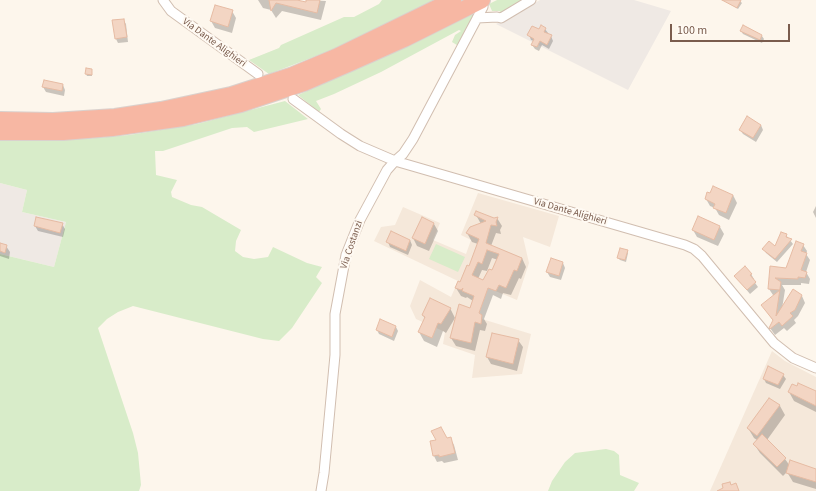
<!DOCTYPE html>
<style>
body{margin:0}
#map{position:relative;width:816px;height:491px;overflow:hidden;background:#fdf6ec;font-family:"Source Sans 3",sans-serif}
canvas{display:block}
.scale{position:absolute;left:670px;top:24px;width:120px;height:18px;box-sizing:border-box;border:2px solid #7a5c4d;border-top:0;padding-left:5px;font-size:12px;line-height:14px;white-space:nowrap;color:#7a5c4d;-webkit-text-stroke:3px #fffaf3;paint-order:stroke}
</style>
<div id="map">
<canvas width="816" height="491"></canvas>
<div class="scale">100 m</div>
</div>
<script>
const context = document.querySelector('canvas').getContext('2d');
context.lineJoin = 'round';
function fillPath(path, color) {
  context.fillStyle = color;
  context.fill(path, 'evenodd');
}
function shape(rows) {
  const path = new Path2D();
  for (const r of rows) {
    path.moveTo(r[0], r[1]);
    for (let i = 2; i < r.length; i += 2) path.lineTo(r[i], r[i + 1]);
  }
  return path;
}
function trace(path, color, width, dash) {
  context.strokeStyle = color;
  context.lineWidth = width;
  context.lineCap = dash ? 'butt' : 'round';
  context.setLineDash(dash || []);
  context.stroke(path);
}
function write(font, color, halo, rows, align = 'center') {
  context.font = font + ' "Source Sans 3",sans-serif';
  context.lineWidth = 4;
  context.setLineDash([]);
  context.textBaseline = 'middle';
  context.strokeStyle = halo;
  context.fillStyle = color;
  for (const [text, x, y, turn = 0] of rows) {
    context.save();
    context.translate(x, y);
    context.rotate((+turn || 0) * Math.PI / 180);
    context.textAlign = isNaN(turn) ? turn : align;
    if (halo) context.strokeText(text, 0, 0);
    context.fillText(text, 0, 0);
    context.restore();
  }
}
fillPath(shape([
 [478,193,559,216,550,247,523,237,529,263,517,300,488,288,476,312,482,315,482,319,531,334,522,374,472,378,475,355,443,344,445,332,416,319,410,306,420,280,451,297,458,281,374,241,381,227,395,225,403,207,440,223,433,240,466,254,471,240,461,235],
 [772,351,785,361,816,377,816,491,710,491]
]), '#f5e8da');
fillPath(shape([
 [540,0,634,0,671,11,628,90,496,24],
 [0,183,27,190,22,212,66,222,54,267,0,254]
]), '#efe9e4');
fillPath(shape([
 [382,0,436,0,340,47,269,74,249,60,279,48,281,45,344,17,354,17,379,4],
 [497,0,527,0,504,14,499,11,492,11,489,4],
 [479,9,460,47,452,42,455,35,461,31,459,30,381,72,334,94,316,101,321,109,319,112,298,95,399,50],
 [285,101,308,119,254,132,247,127,232,128,163,151,155,151,156,175,177,180,171,192,172,197,191,205,202,207,241,230,236,241,235,251,243,257,254,259,268,257,273,247,307,263,322,267,316,277,322,283,292,328,279,341,263,339,133,306,118,312,107,319,98,328,133,433,138,453,141,485,139,491,0,491,0,254,54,267,66,222,22,212,27,190,0,183,0,139,54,140,96,138,129,135,197,124],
 [436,244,465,257,458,272,429,259],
 [606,449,614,451,619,455,620,475,639,483,634,491,548,491,552,481,565,462,575,453]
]), '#d8ecc9');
fillPath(shape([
 [258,0,293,0,307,3,307,0,326,1,321,20,282,11,276,18,271,10,263,8],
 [733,0,739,0,742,3,738,9,731,4],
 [232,11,236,18,232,33,215,28,211,21],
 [123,20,126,24,128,42,118,43,116,39],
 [545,29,548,33,547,35,551,36,553,41,549,49,542,45,539,51,535,49,532,45,534,41,531,40,529,35],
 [741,31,762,36,764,39,762,43,743,34],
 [92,69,92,76,87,76,86,74],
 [63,85,65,90,64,96,46,92,43,87],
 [761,125,763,130,756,142,743,134,740,130],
 [733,195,737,203,729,220,719,215,715,208,710,206,706,199],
 [816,206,816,218,813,212],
 [476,215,494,219,497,218,502,226,500,230,501,234,496,233,491,246,522,258,526,267,521,279,519,278,511,295,503,293,501,299,493,295,484,319,487,324,485,331,480,330,475,351,456,346,451,338,471,309,473,301,467,297,466,298,461,296,456,288,461,283,470,267,478,244,472,242,467,233,471,227,481,224],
 [492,258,498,260,493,272,484,281,478,279,482,270,487,271],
 [699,218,720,227,724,234,718,246,697,237,693,230],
 [422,219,434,224,438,231,429,251,417,246,413,238],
 [62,224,65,229,63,237,38,231,35,226],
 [786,235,793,244,777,262,766,253,764,249,775,247],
 [410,240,412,245,408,255,390,247,388,242],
 [0,244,6,246,10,252,9,259,0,256],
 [803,245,807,251,806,254,810,260,806,272,810,279,809,284,801,283,801,285,782,285,785,290,782,309,793,291,802,296,805,303,798,316,794,320,796,323,787,331,784,328,775,335,770,328,774,322,762,305,775,295,773,295,769,289,771,267,786,269],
 [627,251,628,253,626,262,620,260,618,258],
 [551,260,563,263,565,268,561,280,550,277,547,272],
 [745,267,751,274,754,279,753,280,758,287,750,294,735,276],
 [450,308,455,318,446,333,443,331,437,347,424,341,419,332,425,319,423,315],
 [396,327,398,331,394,341,379,334,377,330],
 [518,340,523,347,517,371,491,364,487,357],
 [783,375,786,379,780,389,766,383,764,379],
 [789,392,816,392,816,412,794,401],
 [769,399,780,406,785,415,767,440,785,459,790,466,816,470,816,489,793,482,787,472,783,476,760,453,754,444,757,440,754,438,748,428],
 [450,438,454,445,458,460,444,463,442,461,437,462,434,456,447,439]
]), '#0003');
const building = shape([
 [269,0,297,0,306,2,306,0,320,0,317,13,276,3,271,11,269,0],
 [722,0,741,0,737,8,722,0],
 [215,5,233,10,228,27,210,21,215,5],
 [124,19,127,37,115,39,112,20,124,19],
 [541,25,546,28,544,32,552,35,547,45,540,41,537,47,531,45,534,39,527,35,532,26,539,29,541,25],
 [743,25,762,35,760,40,740,31,743,25],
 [86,68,92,69,92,75,85,74,86,68],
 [44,80,63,84,62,91,42,87,44,80],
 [747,116,761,125,753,138,739,130,747,116],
 [713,186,733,195,726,213,713,208,715,204,705,199,707,192,710,193,713,186],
 [476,211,494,218,498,217,496,222,497,226,491,225,486,243,522,258,517,271,514,270,506,288,499,285,496,291,488,288,479,313,482,315,481,324,475,322,471,343,450,338,459,304,470,308,474,296,462,291,463,288,461,290,455,288,458,281,460,282,467,265,469,266,479,239,466,233,470,227,486,221,474,215,476,211],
 [487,250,499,254,492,270,489,269,483,280,472,275,478,262,482,264,487,250],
 [698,216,720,226,714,240,692,230,698,216],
 [36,217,63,223,60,233,34,226,36,217],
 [422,217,434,223,425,244,412,238,422,217],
 [391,231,410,240,406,251,386,242,391,231],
 [781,232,787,234,786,237,792,239,775,259,762,249,769,241,775,246,781,232],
 [796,241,804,244,801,251,807,253,801,270,807,272,805,278,798,277,798,279,775,278,781,282,776,316,793,289,802,295,795,310,790,313,793,316,782,326,779,322,770,329,769,328,773,320,761,305,780,290,768,289,770,266,786,268,796,241],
 [0,243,7,245,5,253,0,251,0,243],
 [620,248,628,250,625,260,617,258,620,248],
 [551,258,563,262,559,276,546,272,551,258],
 [745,266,752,274,750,275,756,282,747,290,734,276,745,266],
 [430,298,451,308,441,324,438,323,432,338,418,332,425,317,422,315,430,298],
 [380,319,396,326,392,337,376,330,380,319],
 [492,333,519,339,513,364,486,357,492,333],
 [768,366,784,374,778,385,763,379,768,366],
 [798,383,816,391,816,406,788,392,792,384,797,386,798,383],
 [769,398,780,405,757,436,747,428,769,398],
 [441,427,447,438,451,437,455,453,439,457,439,455,433,456,430,441,436,440,431,431,441,427],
 [762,434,786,458,777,467,753,444,762,434],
 [790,460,816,469,816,482,786,473,790,460],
 [730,482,731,485,736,483,739,491,717,491,723,488,722,484,730,482]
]);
fillPath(building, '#f3d5c3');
trace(building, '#e6bba3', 1);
const street = shape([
 [163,0,171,11,258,74],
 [477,18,497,17,501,18,531,0],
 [293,99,341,134,360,146,395,161,685,245,694,249,702,256,774,343,793,358,816,368],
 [321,491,324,473,335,355,335,314,346,255,360,220,387,170,395,161,403,154,413,139,483,7]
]);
const highway = shape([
 [0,120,53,121,115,117,161,110,231,95,293,75,336,57,453,0],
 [0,132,63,132,112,128,183,118,241,104,304,83,348,64,404,39,482,0]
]);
trace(street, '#d1beb0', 11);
trace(highway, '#dad1cd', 18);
trace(street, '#fff', 9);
trace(highway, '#f7b7a3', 16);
write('10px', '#7a5c4d', '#fffaf3', [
 ["Via Dante Alighieri",214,43,36],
 ["Via Dante Alighieri",570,212,16],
 ["Via Costanzi",352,245,-71]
]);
</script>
